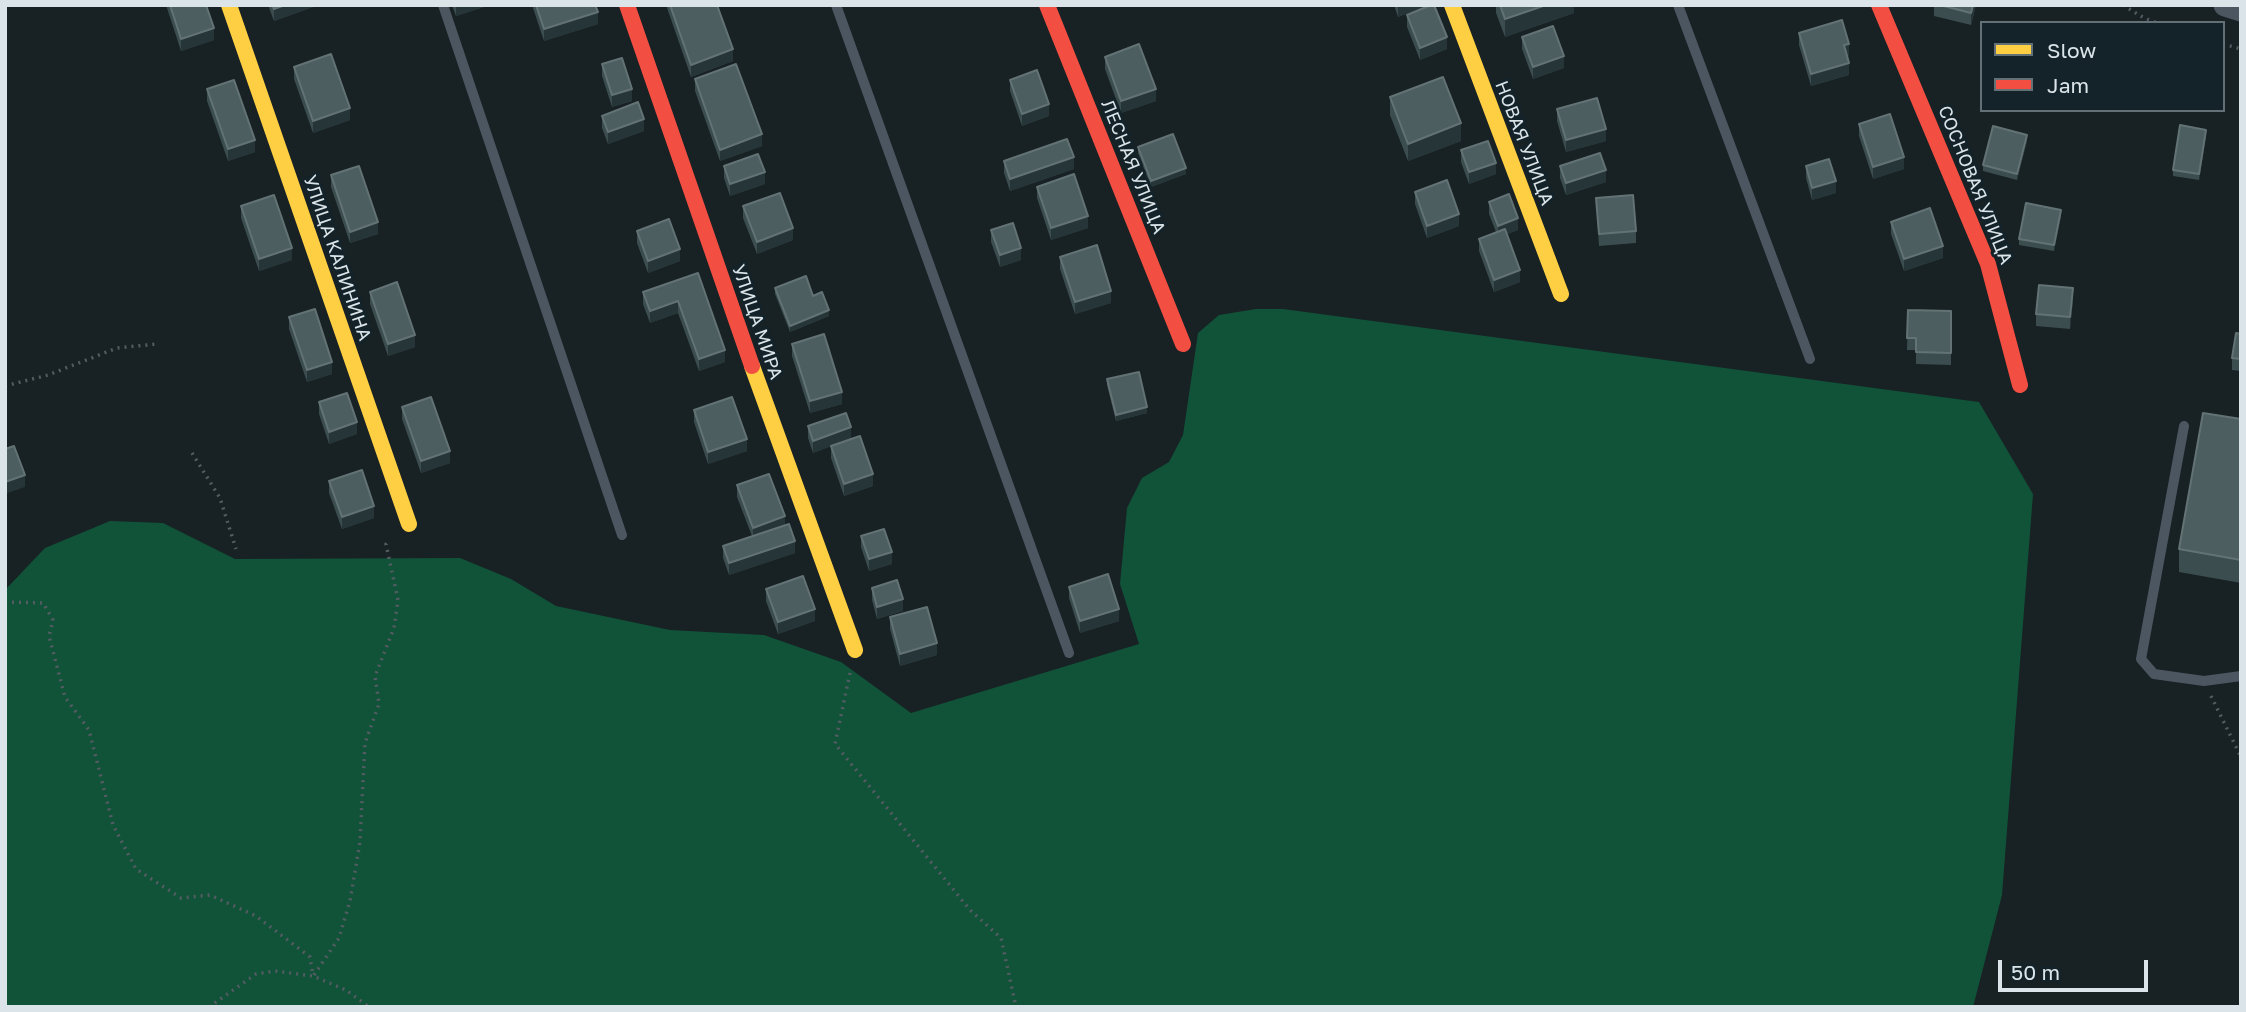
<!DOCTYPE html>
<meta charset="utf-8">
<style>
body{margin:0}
#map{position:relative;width:2246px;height:1012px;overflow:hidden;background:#182124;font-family:"Golos Text",sans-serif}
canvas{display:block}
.frame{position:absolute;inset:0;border:7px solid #dbe5e9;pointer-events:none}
.legend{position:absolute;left:1980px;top:21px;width:245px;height:91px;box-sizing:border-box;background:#132329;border:2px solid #637176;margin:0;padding:9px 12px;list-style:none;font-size:21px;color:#dbe5e9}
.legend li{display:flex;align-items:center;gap:14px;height:35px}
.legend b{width:35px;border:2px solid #637176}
.scale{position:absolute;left:1998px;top:960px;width:150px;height:32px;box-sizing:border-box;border:4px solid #dbe5e9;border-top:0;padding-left:9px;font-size:21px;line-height:24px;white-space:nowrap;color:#dbe5e9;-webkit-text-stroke:5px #132329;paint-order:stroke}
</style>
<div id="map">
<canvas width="2246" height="1012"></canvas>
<div class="frame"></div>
<ul class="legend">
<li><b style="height:9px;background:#ffcf43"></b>Slow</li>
<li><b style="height:9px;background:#f24e42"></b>Jam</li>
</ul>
<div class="scale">50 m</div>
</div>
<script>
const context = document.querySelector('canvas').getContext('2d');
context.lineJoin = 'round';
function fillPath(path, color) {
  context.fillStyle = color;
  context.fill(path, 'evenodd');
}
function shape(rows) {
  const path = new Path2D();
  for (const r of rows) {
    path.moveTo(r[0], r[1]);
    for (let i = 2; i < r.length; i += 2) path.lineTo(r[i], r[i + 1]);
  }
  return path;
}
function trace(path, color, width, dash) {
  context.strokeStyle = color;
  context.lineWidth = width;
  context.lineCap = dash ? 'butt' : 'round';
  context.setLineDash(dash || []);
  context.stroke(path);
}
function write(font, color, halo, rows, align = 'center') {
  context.font = font + ' "Golos Text",sans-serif';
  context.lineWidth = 6;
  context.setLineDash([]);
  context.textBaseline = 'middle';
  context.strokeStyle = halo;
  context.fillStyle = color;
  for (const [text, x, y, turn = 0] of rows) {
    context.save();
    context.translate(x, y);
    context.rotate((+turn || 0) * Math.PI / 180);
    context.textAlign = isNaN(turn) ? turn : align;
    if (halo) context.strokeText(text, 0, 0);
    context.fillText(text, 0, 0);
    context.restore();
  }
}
fillPath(shape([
 [1256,309,1283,309,1979,402,2033,494,2002,895,1973,1007,5,1007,5,590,45,548,110,521,163,523,235,559,460,558,511,579,556,606,670,630,764,635,841,662,911,713,1139,644,1120,584,1127,508,1142,478,1169,462,1183,435,1198,333,1219,315]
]), '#115338');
trace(shape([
 [2123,5,2144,18,2157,23],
 [2223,44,2241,49],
 [5,386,48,375,117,348,157,344],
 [192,453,220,498,236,549],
 [5,602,43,603,53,620,49,636,65,697,89,730,113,825,136,869,181,898,210,895,256,916,310,957,313,976],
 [850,673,835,744,970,910,1001,938,1016,1007],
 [2211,696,2241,757],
 [314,975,339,938,350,901,360,842,365,743,379,704,375,676,394,628,398,600,386,544,390,540],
 [209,1007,256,974,275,971,313,976,346,990,369,1007]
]), '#545c63', 3.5, [2, 5]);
trace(shape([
 [443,5,622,535],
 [836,5,1069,653],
 [1678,5,1810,359],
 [2184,426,2141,659,2154,674,2204,681,2241,676]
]), '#4c5661', 10);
trace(shape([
 [2225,5,2241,10]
]), '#4c5661', 23);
trace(shape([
 [229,5,409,524],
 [1452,5,1561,294],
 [752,366,855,650]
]), '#ffcf43', 16);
trace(shape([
 [627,5,752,366],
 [1047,5,1183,344],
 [1879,5,1988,264,2020,385]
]), '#f24e42', 16);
fillPath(shape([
 [166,5,206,5,214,40,181,51],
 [268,5,316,5,316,6,274,21],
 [452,5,487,5,487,6,456,16],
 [532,5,595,5,598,24,544,41],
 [666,5,717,5,733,61,691,77],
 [1394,5,1427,5,1398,17],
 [1496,5,1574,5,1574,13,1505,37,1496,13],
 [1934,5,1976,5,1971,25,1934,16],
 [1407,15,1447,49,1420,60,1407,27],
 [1799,33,1849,56,1847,56,1849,75,1811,86,1799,45],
 [1522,37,1564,68,1533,79,1522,49],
 [1105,57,1156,101,1121,113,1105,69],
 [602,64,632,101,612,107,602,76],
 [294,67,350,120,313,133,294,79],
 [695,79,762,146,720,161,695,91],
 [1010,80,1049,116,1022,126,1010,91],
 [207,89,255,152,228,161,207,101],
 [1390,97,1461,141,1408,161,1390,115],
 [1557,109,1606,141,1566,152,1557,121],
 [602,116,644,131,608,144,602,128],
 [1859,124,1904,169,1873,179,1859,136],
 [2206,136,2199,180,2173,176,2173,170],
 [2027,141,2017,180,1983,171,1983,165],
 [1138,147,1186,174,1151,187,1138,153],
 [1461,150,1496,174,1469,184,1461,162],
 [1004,161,1074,169,1010,191,1004,173],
 [724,166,765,184,730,196,724,178],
 [1560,166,1606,182,1566,195,1560,178],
 [1806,166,1836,193,1812,200,1806,178],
 [331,175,378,234,350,243,331,187],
 [1037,187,1088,228,1051,240,1037,198],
 [1415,192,1459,226,1427,238,1415,204],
 [1596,198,1636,231,1636,243,1599,246],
 [1489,202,1518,230,1507,234,1520,282,1494,292,1479,251,1479,239,1496,232,1489,214],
 [241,206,292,260,259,271,241,218],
 [743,206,793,240,757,254,743,218],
 [2061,216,2054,251,2019,245,2019,239],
 [1891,222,1943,258,1904,271,1891,234],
 [991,230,1021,260,1000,267,991,242],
 [637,231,680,261,648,273,637,243],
 [1060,257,1111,303,1075,314,1060,269],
 [698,273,725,362,699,371,678,313,650,323,643,304,643,292],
 [775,288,813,296,829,316,790,332,775,294],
 [370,292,415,347,388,356,370,304],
 [2073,300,2070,329,2036,326,2036,314],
 [1908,310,1951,311,1951,365,1916,364,1916,350,1907,350],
 [289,317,332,374,307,382,289,329],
 [2241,334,2241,371,2232,370,2232,358],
 [792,344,842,404,810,413,792,356],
 [1107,379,1147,413,1116,421,1107,385],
 [319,402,357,434,329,444,319,414],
 [402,407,450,463,421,473,402,419],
 [694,410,747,451,708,464,694,422],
 [2241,419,2241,583,2179,572,2179,549],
 [808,426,851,439,873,486,844,496,831,458,831,446,813,453,808,438],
 [329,481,374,518,342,529,329,493],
 [737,485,785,525,795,553,729,575,723,558,723,546,752,536,737,497],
 [861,536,892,564,869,571,861,547],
 [1069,587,1119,621,1080,633,1069,598],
 [872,588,903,611,877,619,872,600],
 [766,589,815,621,778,634,766,601],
 [890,617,937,655,900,666,890,629]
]), '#3b4d4f');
fillPath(shape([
 [285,5,316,5,316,6,274,21,274,9],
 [456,5,487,5,487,6,456,16],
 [1398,5,1427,5,1427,7,1398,17],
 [1546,5,1574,5,1574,13,1505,37,1505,19],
 [1973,5,1976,5,1971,25,1971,13],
 [598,12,598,24,544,41,544,29],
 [214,28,214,40,181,51,181,39],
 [1447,37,1447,49,1420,60,1420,48],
 [1849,44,1849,56,1844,57,1844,45],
 [733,49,733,61,691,77,691,65],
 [1564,56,1564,68,1533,79,1533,67],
 [1849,63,1849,75,1811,86,1811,74],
 [632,89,632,101,612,107,612,95],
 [1156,89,1156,101,1121,113,1121,101],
 [1049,104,1049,116,1022,126,1022,114],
 [350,108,350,120,313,133,313,121],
 [644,119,644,131,608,144,608,132],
 [1461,123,1461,141,1408,161,1408,144],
 [1606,129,1606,141,1566,152,1566,140],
 [2206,130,2206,136,2199,180,2199,174],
 [762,134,762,146,720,161,720,150],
 [2027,135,2027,141,2017,180,2017,174],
 [255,140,255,152,228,161,228,149],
 [1074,157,1074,169,1010,191,1010,179],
 [1904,157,1904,169,1873,179,1873,167],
 [1496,163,1496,174,1469,184,1469,172],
 [1186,168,1186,174,1151,187,1151,181],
 [1606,170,1606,182,1566,195,1566,183],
 [765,172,765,184,730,196,730,184],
 [1836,181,1836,193,1812,200,1812,188],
 [2061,210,2061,216,2054,251,2054,245],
 [1459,214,1459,226,1427,238,1427,226],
 [1088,216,1088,228,1051,240,1051,228],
 [1518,218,1518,230,1498,238,1498,226],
 [378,222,378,234,350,243,350,232],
 [793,228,793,240,757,254,757,242],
 [1943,246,1943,258,1904,271,1904,259],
 [292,248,292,260,259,271,259,259],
 [1021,248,1021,260,1000,267,1000,255],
 [680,249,680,261,648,273,648,261],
 [1520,270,1520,282,1494,292,1494,280],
 [2073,288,2073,300,2070,329,2070,317],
 [1111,291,1111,303,1075,314,1075,302],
 [678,301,678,313,650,323,650,311],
 [829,310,829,316,790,332,790,326],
 [415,335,415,347,388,356,388,344],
 [725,350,725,362,699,371,699,359],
 [332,362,332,374,307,382,307,370],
 [842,392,842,404,810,413,810,401],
 [1147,407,1147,413,1116,421,1116,415],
 [357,422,357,434,329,444,329,432],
 [851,427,851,439,813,453,813,441],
 [747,439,747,451,708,464,708,452],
 [450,451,450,463,421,473,421,461],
 [873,474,873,486,844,496,844,484],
 [25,475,25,487,5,494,5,482],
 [374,506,374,518,342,529,342,517],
 [785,516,785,528,753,540,753,528],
 [795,541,795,553,729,575,729,563],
 [892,552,892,564,869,571,869,559],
 [903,599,903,611,877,619,877,607],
 [815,609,815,621,778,634,778,622],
 [1119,609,1119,621,1080,633,1080,621],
 [937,643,937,655,900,666,900,654]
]), '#263537');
const building = shape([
 [170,5,206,5,214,28,181,39,170,5],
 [272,5,285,5,274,9,272,5],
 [536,5,595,5,598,12,544,29,536,5],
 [670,5,717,5,733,49,691,65,670,5],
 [1431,5,1434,5,1447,37,1420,48,1407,15,1431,5],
 [1500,5,1546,5,1505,19,1500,5],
 [1940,5,1973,5,1971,13,1940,5],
 [1842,20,1849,44,1844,45,1849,63,1811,74,1799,33,1842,20],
 [1553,26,1564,56,1533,67,1522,37,1553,26],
 [1139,44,1156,89,1121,101,1105,57,1139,44],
 [331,54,350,108,313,121,294,67,331,54],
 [622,58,632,89,612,95,602,64,622,58],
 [736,64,762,134,720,150,695,79,736,64],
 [1037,70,1049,104,1022,114,1010,80,1037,70],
 [1443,77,1461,123,1408,144,1390,97,1443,77],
 [234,80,255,140,228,149,207,89,234,80],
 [1597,98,1606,129,1566,140,1557,109,1597,98],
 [638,102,644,119,608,132,602,116,638,102],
 [1890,114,1904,157,1873,167,1859,124,1890,114],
 [2180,125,2206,130,2199,174,2173,170,2180,125],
 [1993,126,2027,135,2017,174,1983,165,1993,126],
 [1173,134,1186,168,1151,181,1138,147,1173,134],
 [1067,139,1074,157,1010,179,1004,161,1067,139],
 [1488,141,1496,163,1469,172,1461,150,1488,141],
 [1600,153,1606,170,1566,183,1560,166,1600,153],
 [758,154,765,172,730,184,724,166,758,154],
 [1829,159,1836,181,1812,188,1806,166,1829,159],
 [359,166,378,222,350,232,331,175,359,166],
 [1074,174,1088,216,1051,228,1037,187,1074,174],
 [1447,180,1459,214,1427,226,1415,192,1447,180],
 [780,193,793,228,757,242,743,206,780,193],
 [1509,194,1518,218,1498,226,1489,202,1509,194],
 [274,195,292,248,259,259,241,206,274,195],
 [1633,195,1636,231,1599,234,1596,198,1633,195],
 [2026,203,2061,210,2054,245,2019,239,2026,203],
 [1930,208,1943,246,1904,259,1891,222,1930,208],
 [669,219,680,249,648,261,637,231,669,219],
 [1013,223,1021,248,1000,255,991,230,1013,223],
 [1505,229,1520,270,1494,280,1479,239,1505,229],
 [1097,245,1111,291,1075,302,1060,257,1097,245],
 [698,273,725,350,699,359,678,301,650,311,643,292,698,273],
 [806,276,813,296,822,292,829,310,790,326,775,288,806,276],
 [397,282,415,335,388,344,370,292,397,282],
 [2039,285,2073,288,2070,317,2036,314,2039,285],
 [315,309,332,362,307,370,289,317,315,309],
 [1908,310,1951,311,1951,353,1916,352,1916,338,1907,338,1908,310],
 [2236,333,2241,334,2241,359,2232,358,2236,333],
 [824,334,842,392,810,401,792,344,824,334],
 [1139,372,1147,407,1116,415,1107,379,1139,372],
 [347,393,357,422,329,432,319,402,347,393],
 [431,397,450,451,421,461,402,407,431,397],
 [732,397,747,439,708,452,694,410,732,397],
 [846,413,851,427,813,441,808,426,846,413],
 [2203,413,2241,419,2241,560,2179,549,2203,413],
 [860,436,873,474,844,484,831,446,860,436],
 [14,446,25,475,5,482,5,449,14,446],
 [362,470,374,506,342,517,329,481,362,470],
 [769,474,785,516,753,528,737,485,769,474],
 [789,524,795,541,729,563,723,546,789,524],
 [884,529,892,552,869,559,861,536,884,529],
 [1108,574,1119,609,1080,621,1069,587,1108,574],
 [803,576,815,609,778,622,766,589,803,576],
 [897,580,903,599,877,607,872,588,897,580],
 [927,607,937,643,900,654,890,617,927,607]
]);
fillPath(building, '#4c5e5f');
trace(building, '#637375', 2);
write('18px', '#dbe5e9', '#132329', [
 ["НОВАЯ УЛИЦА",1524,143,69],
 ["ЛЕСНАЯ УЛИЦА",1133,167,68],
 ["СОСНОВАЯ УЛИЦА",1975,185,68],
 ["УЛИЦА КАЛИНИНА",337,258,71],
 ["УЛИЦА МИРА",757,322,71]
]);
</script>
